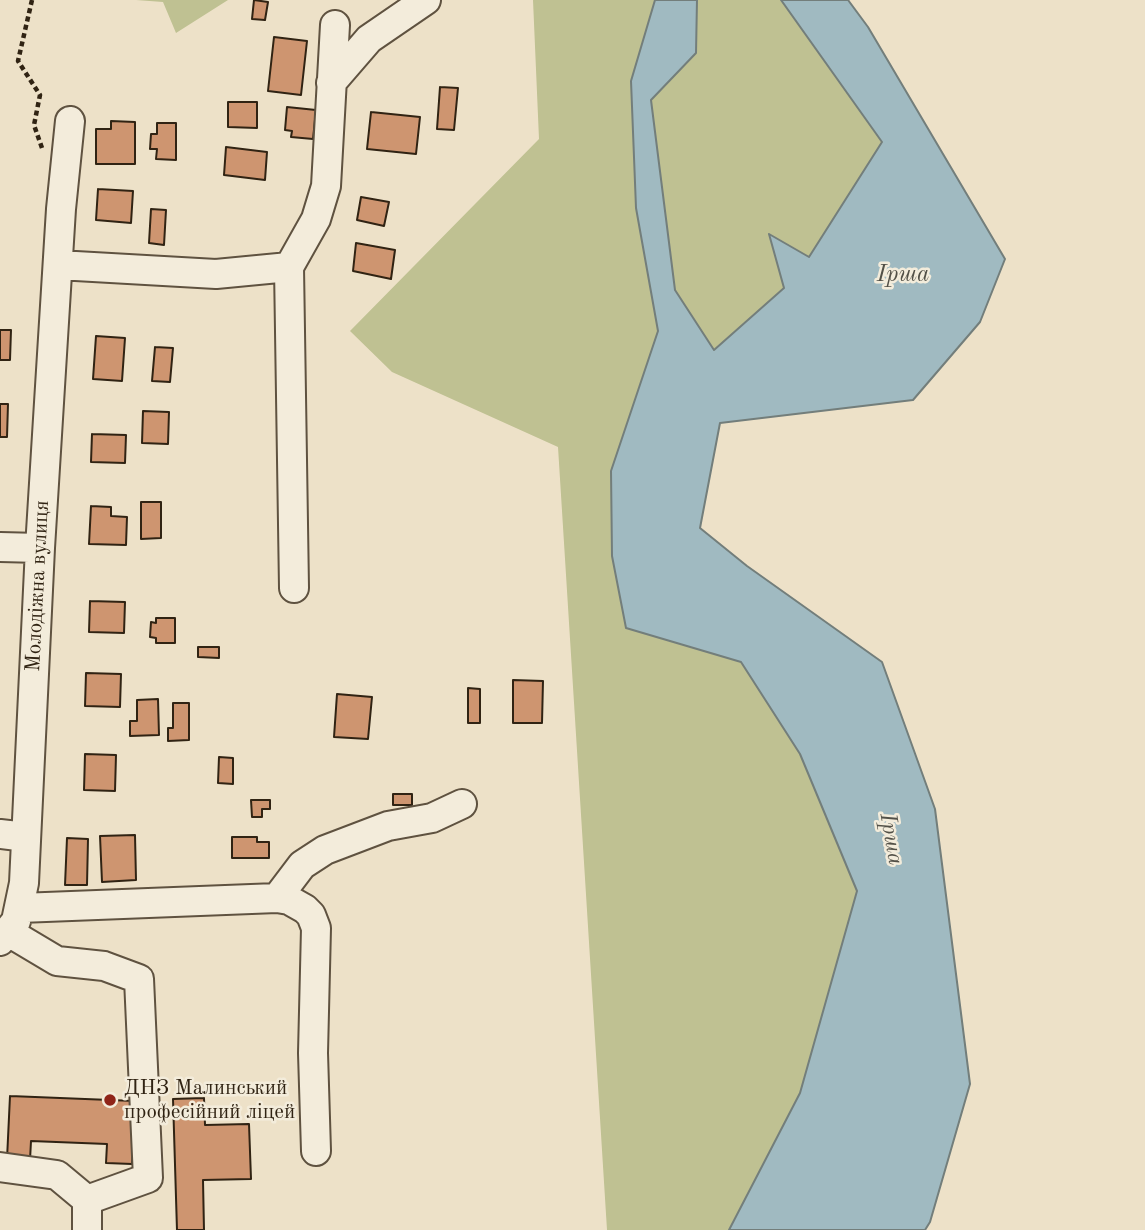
<!DOCTYPE html>
<meta charset="utf-8">
<style>
body{margin:0}
canvas{display:block;background:#ede1c8}
</style>
<canvas width="1145" height="1230"></canvas>
<script>
const context = document.querySelector('canvas').getContext('2d');
context.lineJoin = 'round';
function fillPath(path, color) {
  context.fillStyle = color;
  context.fill(path, 'evenodd');
}
function shape(rows) {
  const path = new Path2D();
  for (const r of rows) {
    path.moveTo(r[0], r[1]);
    for (let i = 2; i < r.length; i += 2) path.lineTo(r[i], r[i + 1]);
  }
  return path;
}
function trace(path, color, width, dash) {
  context.strokeStyle = color;
  context.lineWidth = width;
  context.lineCap = dash ? 'butt' : 'round';
  context.setLineDash(dash || []);
  context.stroke(path);
}
function write(font, color, halo, rows, align = 'center') {
  context.font = font + ' "Old Standard TT",serif';
  context.lineWidth = 5;
  context.setLineDash([]);
  context.textBaseline = 'middle';
  context.strokeStyle = halo;
  context.fillStyle = color;
  for (const [text, x, y, turn = 0] of rows) {
    context.save();
    context.translate(x, y);
    context.rotate((+turn || 0) * Math.PI / 180);
    context.textAlign = isNaN(turn) ? turn : align;
    if (halo) context.strokeText(text, 0, 0);
    context.fillText(text, 0, 0);
    context.restore();
  }
}
fillPath(shape([
 [136,0,228,0,176,33,163,2],
 [533,0,655,0,631,81,636,208,658,331,611,471,626,628,741,662,800,754,857,891,800,1093,729,1230,607,1230,558,447,392,372,350,331,539,139],
 [697,0,781,0,882,142,809,257,769,235,784,288,714,350,675,290,651,100,696,53]
]), '#bfc192');
const water = shape([
 [655,0,697,0,696,53,651,100,675,290,714,350,784,288,769,234,809,257,882,142,781,0,848,0,868,27,1005,259,980,322,913,400,720,423,700,528,747,566,882,662,935,809,970,1084,930,1222,925,1230,729,1230,800,1093,857,891,800,754,741,662,626,628,612,556,611,471,658,331,636,208,631,81,655,0]
]);
fillPath(water, '#a0bac1');
trace(water, '#737e7b', 2);
const building = shape([
 [254,0,268,2,265,20,252,19,254,0],
 [274,37,307,41,301,95,268,91,274,37],
 [440,87,458,88,454,130,437,129,440,87],
 [228,102,257,102,257,128,228,127,228,102],
 [287,107,316,110,313,139,291,137,292,131,285,130,287,107],
 [371,112,420,117,416,154,367,149,371,112],
 [111,121,135,122,135,164,96,164,96,129,111,129,111,121],
 [157,123,176,123,176,160,156,159,157,149,150,149,151,134,157,134,157,123],
 [226,147,267,152,265,180,224,175,226,147],
 [98,189,133,191,131,223,96,220,98,189],
 [361,197,389,202,384,226,357,220,361,197],
 [151,209,166,210,164,245,149,243,151,209],
 [356,243,395,250,391,279,353,271,356,243],
 [0,330,11,330,10,360,0,360,0,330],
 [96,336,125,338,122,381,93,379,96,336],
 [155,347,173,348,170,382,152,381,155,347],
 [0,404,8,404,7,437,0,437,0,404],
 [143,411,169,412,168,444,142,443,143,411],
 [92,434,126,435,125,463,91,462,92,434],
 [141,502,161,502,161,538,141,539,141,502],
 [91,506,111,507,111,516,127,517,126,545,89,544,91,506],
 [90,601,125,602,124,633,89,632,90,601],
 [156,618,175,618,175,643,156,643,156,638,150,637,151,622,156,623,156,618],
 [198,647,219,647,219,658,198,657,198,647],
 [86,673,121,674,120,707,85,706,86,673],
 [513,680,543,681,542,723,513,723,513,680],
 [468,688,480,689,480,723,468,723,468,688],
 [337,694,372,697,368,739,334,737,337,694],
 [158,699,159,735,130,736,130,721,137,721,137,700,158,699],
 [173,703,189,703,189,740,168,741,168,728,173,728,173,703],
 [85,754,116,755,115,791,84,790,85,754],
 [219,757,233,758,233,784,218,783,219,757],
 [393,794,412,794,412,805,393,805,393,794],
 [251,800,270,800,270,809,262,809,262,817,252,817,251,800],
 [135,835,136,880,102,882,100,836,135,835],
 [232,837,257,837,257,842,269,842,269,858,232,858,232,837],
 [67,838,88,839,87,885,65,885,67,838],
 [10,1096,135,1101,132,1164,106,1163,107,1144,31,1141,30,1160,7,1159,10,1096],
 [204,1098,205,1125,249,1124,251,1179,203,1180,204,1230,177,1230,173,1099,204,1098]
]);
fillPath(building, '#ce9570');
trace(building, '#302313', 2);
const minor = shape([
 [331,83,369,39,426,0],
 [58,265,216,274,289,267,316,219,326,186,335,25],
 [289,267,294,588],
 [0,547,40,548],
 [0,834,26,837],
 [277,898,289,900,305,909,311,915,316,928,313,1053,316,1151],
 [20,908,277,898,302,865,325,850,388,826,432,818,462,804],
 [10,933,57,961,104,966,139,979,148,1178,87,1200],
 [0,941,16,921,24,883,40,548,61,209,70,121],
 [0,1167,57,1175,87,1200,87,1230]
]);
trace(minor, '#5f5240', 32);
trace(shape([
 [32,0,18,61,40,95,34,125,42,148]
]), '#302313', 4.5, [5, 3.5]);
trace(minor, '#f3ecdb', 28);
for (const [x, y, r, color] of [
 [110,1100,7,"#8f2418"]
]) {
  const dot = new Path2D();
  dot.arc(x, y, r, 0, 2 * Math.PI);
  context.fillStyle = color;
  context.fill(dot);
  trace(dot, '#f3ecdb', 2.5);
}
write('21px', '#302313', '#f3ecdb', [
 ["Молодіжна вулиця",38,586,-87]
]);
write('21px', '#302313', '#f3ecdb', [
 ["ДНЗ Малинський",124,1088],
 ["професійний ліцей",124,1112]
], 'left');
write('italic 23px', '#525047', '#f3ecdb', [
 ["Ірша",903,275],
 ["Ірша",891,839,80]
]);
</script>
